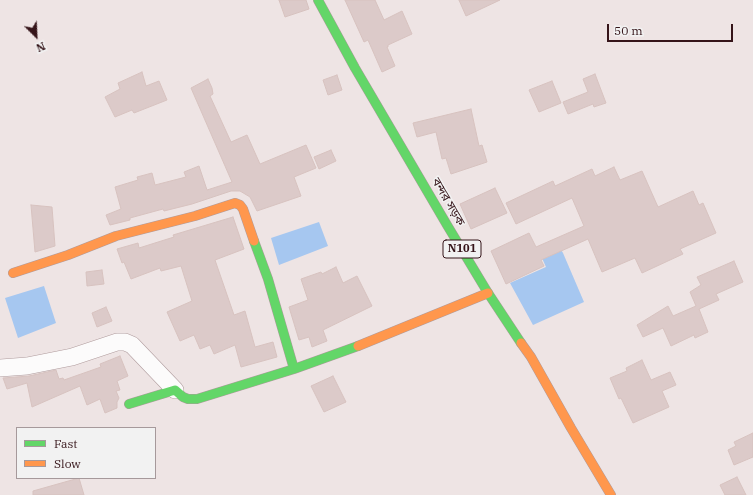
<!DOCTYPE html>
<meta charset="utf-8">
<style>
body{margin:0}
#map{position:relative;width:753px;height:495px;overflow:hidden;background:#eee4e4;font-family:"IBM Plex Serif",serif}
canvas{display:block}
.legend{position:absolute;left:16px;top:427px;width:140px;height:52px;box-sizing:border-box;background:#f2f2f2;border:1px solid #a6999b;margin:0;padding:5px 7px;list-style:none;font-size:12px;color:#351419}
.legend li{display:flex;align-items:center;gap:8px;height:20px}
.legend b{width:20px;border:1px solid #a6999b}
.north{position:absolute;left:16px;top:16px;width:40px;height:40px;-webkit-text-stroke:3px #f2f2f2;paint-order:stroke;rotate:156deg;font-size:11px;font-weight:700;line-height:16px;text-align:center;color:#351419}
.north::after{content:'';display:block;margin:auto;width:14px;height:18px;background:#351419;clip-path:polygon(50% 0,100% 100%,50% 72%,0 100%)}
.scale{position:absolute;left:607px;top:24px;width:126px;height:18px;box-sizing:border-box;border:2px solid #351419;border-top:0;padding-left:5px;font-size:12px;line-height:14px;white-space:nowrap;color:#351419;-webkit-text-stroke:3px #f2f2f2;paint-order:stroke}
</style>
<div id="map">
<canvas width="753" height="495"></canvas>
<ul class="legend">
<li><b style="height:5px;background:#63d668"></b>Fast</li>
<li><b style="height:5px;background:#ff974d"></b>Slow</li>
</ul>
<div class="north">N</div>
<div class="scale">50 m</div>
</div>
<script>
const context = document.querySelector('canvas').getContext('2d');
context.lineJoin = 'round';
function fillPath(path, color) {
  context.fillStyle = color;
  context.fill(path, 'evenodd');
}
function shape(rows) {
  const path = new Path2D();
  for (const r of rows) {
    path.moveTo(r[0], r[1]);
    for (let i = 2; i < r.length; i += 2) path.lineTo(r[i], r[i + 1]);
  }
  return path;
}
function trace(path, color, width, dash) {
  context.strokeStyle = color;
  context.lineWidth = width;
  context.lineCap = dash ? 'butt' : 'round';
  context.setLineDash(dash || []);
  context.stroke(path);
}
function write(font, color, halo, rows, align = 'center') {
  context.font = font + ' "IBM Plex Serif","Noto Sans Bengali",serif';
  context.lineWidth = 3;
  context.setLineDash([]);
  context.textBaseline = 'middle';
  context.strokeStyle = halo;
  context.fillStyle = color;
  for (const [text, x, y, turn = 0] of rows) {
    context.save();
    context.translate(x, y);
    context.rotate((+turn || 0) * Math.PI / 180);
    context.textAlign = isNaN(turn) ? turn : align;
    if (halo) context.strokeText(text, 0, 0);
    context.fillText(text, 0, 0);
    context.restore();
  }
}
fillPath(shape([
 [319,222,328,246,279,265,271,238],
 [556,241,563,253,584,302,533,325,510,283,546,267,538,249],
 [44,286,56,323,18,338,5,298]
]), '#a6c7f0');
const building = shape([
 [279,0,306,0,309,9,285,17,279,0],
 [345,0,375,0,384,20,402,11,412,34,388,45,388,47,387,47,395,66,382,72,368,40,364,42,345,0],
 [459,0,500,0,466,16,459,0],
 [142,72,146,86,159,81,167,100,134,113,132,110,115,117,105,97,120,89,118,83,142,72],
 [595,74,606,103,594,107,593,104,568,114,563,102,588,92,583,79,595,74],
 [337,75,342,90,328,95,323,80,337,75],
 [208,79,212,88,213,94,210,96,231,142,247,135,260,164,306,145,316,168,294,177,301,196,257,211,250,197,240,191,231,191,192,204,164,211,163,209,130,218,130,220,110,225,106,215,121,209,115,187,138,180,137,177,152,173,155,185,186,177,184,172,199,166,207,190,232,182,191,88,208,79],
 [552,81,561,103,539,112,529,90,552,81],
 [471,109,479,146,482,145,487,162,451,174,446,158,442,159,436,132,417,137,413,123,471,109],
 [331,150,336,161,319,169,314,157,331,150],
 [614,167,620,180,642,171,658,207,693,191,699,205,703,203,716,233,680,249,683,254,642,273,635,258,602,272,588,239,541,260,544,266,506,284,491,251,529,233,536,247,584,226,572,198,516,224,506,203,553,181,555,186,592,169,595,176,614,167],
 [495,188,507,213,471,229,460,204,495,188],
 [31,205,52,207,55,246,35,252,31,205],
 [233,217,244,249,215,260,234,315,245,311,255,347,273,342,277,357,241,367,235,345,214,354,210,345,200,349,194,335,180,341,167,312,192,301,181,266,161,271,160,268,131,279,124,262,122,263,117,249,138,243,139,248,174,237,173,235,233,217],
 [734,261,743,282,716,294,719,300,699,309,708,332,695,338,694,335,671,346,663,328,643,337,637,325,668,306,673,316,696,306,690,292,701,285,697,277,734,261],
 [336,267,343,283,357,276,372,306,323,330,327,341,312,347,309,337,299,340,289,307,308,300,301,279,321,272,322,274,336,267],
 [102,270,104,284,87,286,86,272,102,270],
 [106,307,112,321,97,327,92,313,106,307],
 [120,356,128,376,117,381,120,390,116,391,119,398,117,402,117,408,105,413,100,399,87,405,80,386,32,407,27,383,7,389,3,378,29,376,56,370,59,379,63,378,64,380,101,367,100,364,120,356],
 [642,360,651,380,670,372,676,385,662,391,669,407,633,423,621,398,619,399,610,378,627,371,626,368,642,360],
 [333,376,346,402,324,412,311,386,333,376],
 [753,433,753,457,734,465,728,450,736,446,734,442,753,433],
 [737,477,746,495,725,495,720,485,737,477],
 [79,478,84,495,33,495,33,491,79,478]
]);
fillPath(building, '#dccac9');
trace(building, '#d7c2bf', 1);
const street = shape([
 [0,368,27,366,72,357,117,342,125,342,132,345,175,390]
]);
const fast = shape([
 [318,0,355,68,447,225,488,293,521,343],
 [254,241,268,279,294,369],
 [129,404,175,390,183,397,188,399,197,399,294,369,358,346]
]);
const slow = shape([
 [13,273,68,255,116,236,195,216,235,203,240,205,243,209,254,241],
 [521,343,531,357,571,428,611,495],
 [358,346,488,293]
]);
trace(street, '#af9b9d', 18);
trace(fast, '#af9b9d', 10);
trace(slow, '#af9b9d', 10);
trace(street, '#fcfbfb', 17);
trace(fast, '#63d668', 9);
trace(slow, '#ff974d', 9);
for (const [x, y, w] of [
 [462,249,38]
]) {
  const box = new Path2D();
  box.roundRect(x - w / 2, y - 9, w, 18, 3);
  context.fillStyle = '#f2f2f2';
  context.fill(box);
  trace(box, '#351419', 1);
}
write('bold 11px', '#351419', null, [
 ["N101",462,249]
]);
write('12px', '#351419', '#f2f2f2', [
 ["বন্দর সড়ক",448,202,60]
]);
</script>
